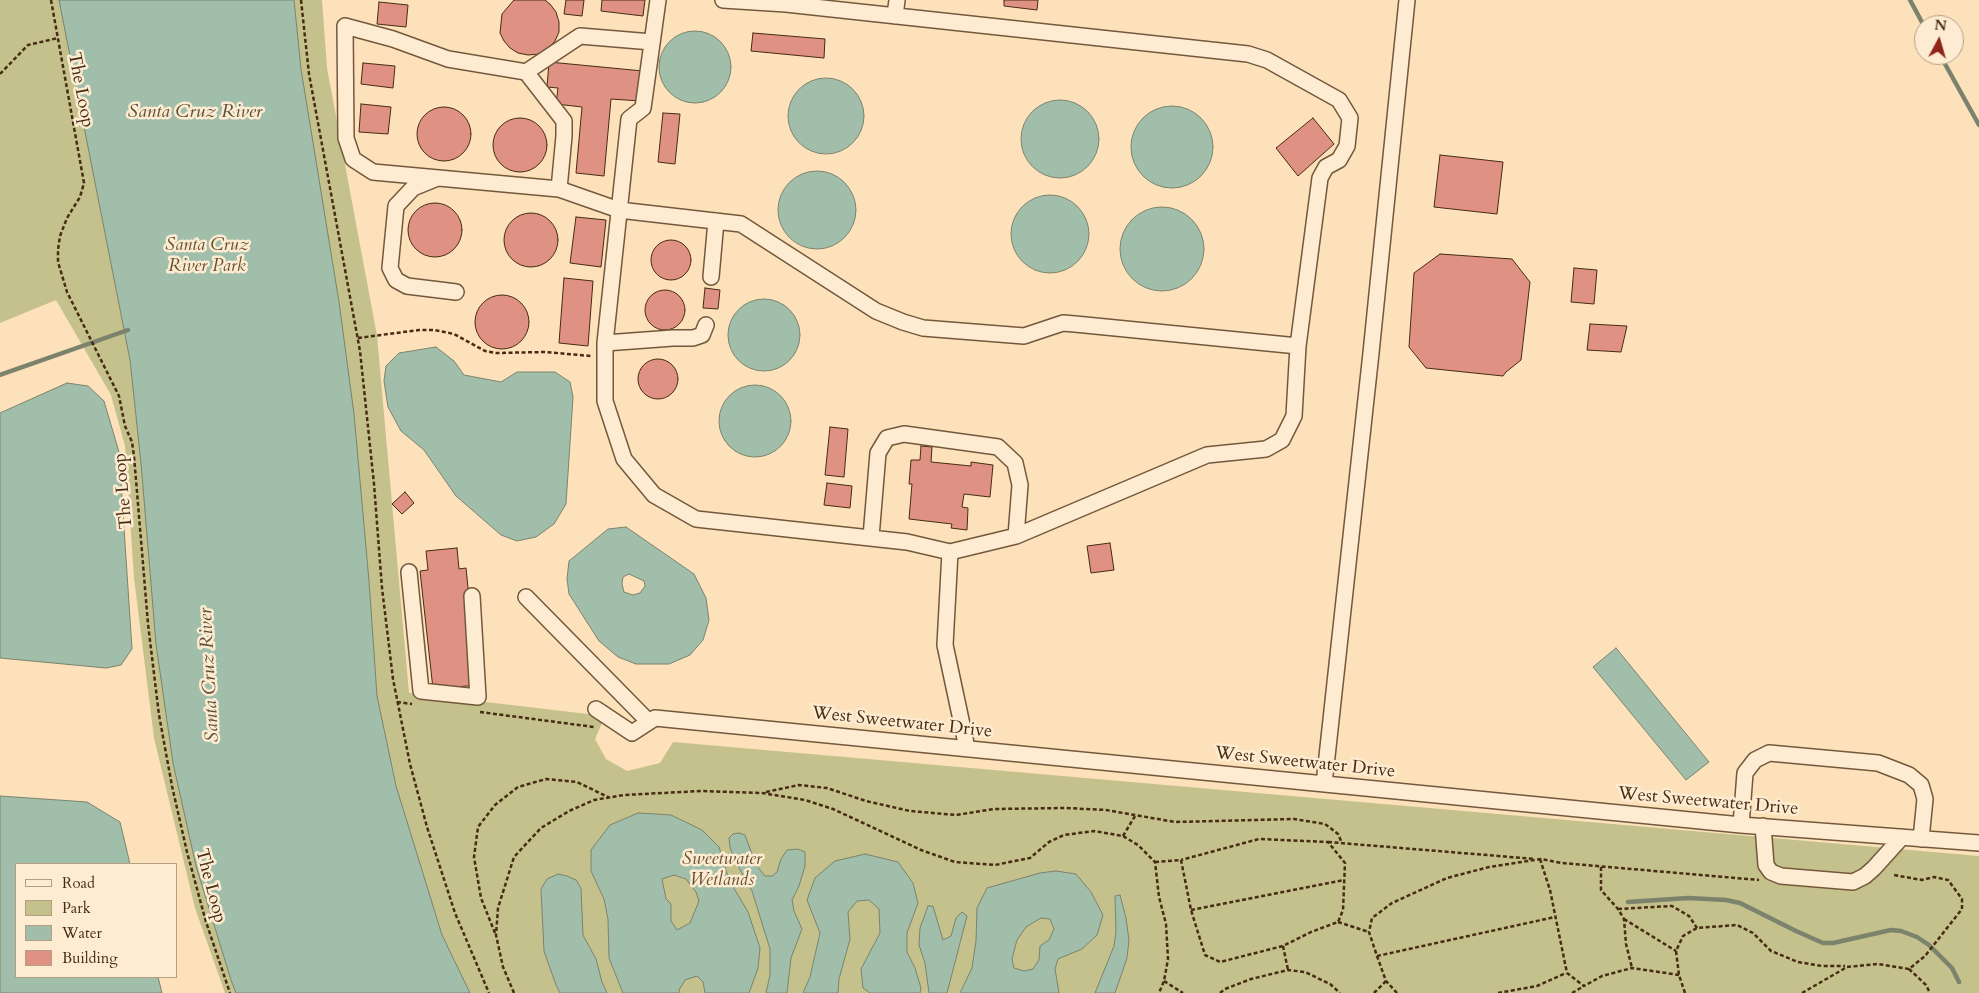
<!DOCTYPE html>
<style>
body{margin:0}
#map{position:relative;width:1979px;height:993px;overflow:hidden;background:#fce1ba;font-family:Cardo,serif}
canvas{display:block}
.legend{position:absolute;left:15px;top:863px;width:162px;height:115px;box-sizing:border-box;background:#fdecd2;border:1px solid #b49f85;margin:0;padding:6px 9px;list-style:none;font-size:15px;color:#472b12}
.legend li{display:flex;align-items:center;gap:10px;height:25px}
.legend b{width:25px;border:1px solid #b49f85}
.north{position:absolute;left:1914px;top:15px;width:50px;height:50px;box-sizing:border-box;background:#fdecd2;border:1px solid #b49f85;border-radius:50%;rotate:6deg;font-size:14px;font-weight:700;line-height:20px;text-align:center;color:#472b12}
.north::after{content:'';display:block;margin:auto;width:18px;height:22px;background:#8f2418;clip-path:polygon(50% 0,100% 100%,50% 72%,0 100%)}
</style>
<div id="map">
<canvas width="1979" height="993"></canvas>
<ul class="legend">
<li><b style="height:6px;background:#fdecd2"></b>Road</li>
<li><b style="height:14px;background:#c4c18c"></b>Park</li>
<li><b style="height:14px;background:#a0beaa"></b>Water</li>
<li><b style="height:14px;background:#df9184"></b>Building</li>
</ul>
<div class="north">N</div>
</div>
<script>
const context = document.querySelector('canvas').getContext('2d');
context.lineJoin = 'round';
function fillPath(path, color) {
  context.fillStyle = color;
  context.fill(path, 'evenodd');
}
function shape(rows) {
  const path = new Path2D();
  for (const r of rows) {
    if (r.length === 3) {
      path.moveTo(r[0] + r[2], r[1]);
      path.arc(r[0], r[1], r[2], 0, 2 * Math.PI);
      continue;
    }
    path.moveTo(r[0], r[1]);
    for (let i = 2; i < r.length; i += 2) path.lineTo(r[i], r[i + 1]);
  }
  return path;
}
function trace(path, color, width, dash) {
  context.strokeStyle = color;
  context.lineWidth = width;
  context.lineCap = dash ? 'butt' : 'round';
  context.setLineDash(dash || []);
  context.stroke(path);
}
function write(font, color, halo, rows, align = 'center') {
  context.font = font + ' Cardo,serif';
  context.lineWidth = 5;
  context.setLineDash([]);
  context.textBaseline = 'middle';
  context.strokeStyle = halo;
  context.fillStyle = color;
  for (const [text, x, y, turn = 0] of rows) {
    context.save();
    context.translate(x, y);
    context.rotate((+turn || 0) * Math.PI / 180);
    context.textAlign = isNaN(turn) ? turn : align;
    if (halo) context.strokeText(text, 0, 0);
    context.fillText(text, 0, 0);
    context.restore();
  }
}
fillPath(shape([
 [0,0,322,0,327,68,377,336,409,693,605,716,595,739,606,759,627,771,660,763,673,742,1979,856,1979,993,225,993,195,908,154,738,134,578,125,446,111,395,56,300,0,323]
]), '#c4c18c');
const water = shape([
 [59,0,294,0,301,69,339,302,354,414,369,581,377,696,396,786,442,935,470,993,236,993,231,980,196,866,173,763,156,644,141,463,130,360,59,0],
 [695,67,36],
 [826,116,38],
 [1060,139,39],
 [1172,147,41],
 [817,210,39],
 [1050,234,39],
 [1162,249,42],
 [764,335,36],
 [436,347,454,361,464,375,501,382,517,372,555,372,570,382,573,397,566,504,554,524,536,537,517,541,501,535,456,496,424,450,401,431,388,407,384,381,386,366,399,353,436,347],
 [67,383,88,386,104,401,119,452,132,649,121,665,106,668,0,658,0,413,67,383],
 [755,421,36],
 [626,527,694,574,706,598,709,620,703,640,690,655,669,664,636,664,618,657,599,641,569,594,567,579,569,561,608,529,626,527],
 [629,574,644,581,645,586,640,593,633,595,624,592,622,584,623,577,629,574],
 [1616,648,1709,762,1686,780,1593,667,1616,648],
 [0,796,87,802,120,822,130,864,16,864,16,977,158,977,162,993,0,993,0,796],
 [638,813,671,815,702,830,719,847,729,880,748,912,760,948,758,968,749,993,705,993,703,982,697,976,685,980,679,990,680,993,623,993,609,958,608,919,604,899,591,871,591,850,610,825,638,813],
 [674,875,686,879,696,892,699,901,690,923,677,930,671,921,671,904,666,899,662,879,674,875],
 [739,833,745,835,756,865,765,876,772,876,777,872,781,859,787,850,798,849,805,852,805,866,799,886,792,900,794,911,802,929,791,958,787,993,766,993,770,975,770,949,752,891,734,859,730,847,729,838,733,834,739,833],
 [865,854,898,862,913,883,918,903,907,933,907,952,915,968,921,988,920,993,870,993,863,988,861,969,880,933,879,909,869,900,857,901,848,912,850,939,839,979,838,993,803,993,810,977,820,933,807,900,815,878,835,861,865,854],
 [1056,871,1076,874,1091,892,1103,915,1097,935,1082,949,1058,959,1055,969,1059,993,960,993,972,968,976,941,977,908,987,888,1040,873,1056,871],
 [1041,918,1050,919,1054,929,1049,940,1040,946,1039,960,1033,969,1024,971,1014,968,1012,959,1017,940,1026,927,1041,918],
 [558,874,567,876,576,880,581,888,583,935,596,959,602,982,607,993,560,993,556,985,544,951,541,889,547,879,558,874],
 [1120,895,1126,918,1129,940,1127,958,1115,993,1095,993,1114,946,1116,932,1115,896,1120,895],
 [928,906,933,906,943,940,951,936,956,918,962,912,967,916,947,993,929,993,925,963,919,945,920,928,928,906]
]);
fillPath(water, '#a0beaa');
trace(water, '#7c836d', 1);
trace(shape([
 [1910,0,1924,26],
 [1940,55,1979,125],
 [0,375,128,330],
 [1628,902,1688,898,1726,900,1740,903,1796,931,1823,943,1833,943,1891,930,1901,931,1917,937,1929,945,1952,968,1959,982]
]), '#7c836d', 4.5);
const building = shape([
 [514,0,545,0,550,4,556,12,559,22,559,32,555,41,548,49,539,54,528,55,518,53,510,48,504,41,500,33,502,14,514,0],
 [566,0,584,0,582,16,564,14,566,0],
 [602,0,645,0,643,16,601,11,602,0],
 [1004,0,1038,0,1037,10,1004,6,1004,0],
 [379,2,408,5,406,27,377,24,379,2],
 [753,33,825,39,824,58,751,51,753,33],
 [549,62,643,71,640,101,611,99,604,176,576,173,582,107,556,104,558,88,547,87,549,62],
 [363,63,395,66,393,88,361,84,363,63],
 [361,104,391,107,388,134,359,132,361,104],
 [444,134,27],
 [663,113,680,114,675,164,658,162,663,113],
 [1313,118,1334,144,1298,176,1276,148,1313,118],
 [520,145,27],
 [1440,155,1503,162,1497,214,1434,207,1440,155],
 [435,230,27],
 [531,240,27],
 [576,217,606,220,601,267,570,263,576,217],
 [671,260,20],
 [1440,254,1512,259,1530,282,1521,360,1506,372,1503,376,1426,368,1409,347,1414,273,1440,254],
 [1574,268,1597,270,1594,304,1571,302,1574,268],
 [564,278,593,281,588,346,559,343,564,278],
 [705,288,720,290,718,309,703,308,705,288],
 [665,310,20],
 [502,322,27],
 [1590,324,1627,326,1621,352,1587,350,1590,324],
 [658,379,20],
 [830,427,848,429,844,477,825,475,830,427],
 [921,446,932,447,931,462,971,466,971,462,993,465,990,497,964,494,962,507,968,508,967,530,951,528,952,524,909,519,912,484,909,484,911,460,920,460,921,446],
 [827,483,852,486,850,508,824,505,827,483],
 [405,492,414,503,402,514,392,504,405,492],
 [1110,543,1114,570,1091,573,1087,546,1110,543],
 [457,548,459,569,466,568,478,685,433,689,420,571,428,570,426,551,457,548]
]);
fillPath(building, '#df9184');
trace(building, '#472b12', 1);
const minor = shape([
 [658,0,643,108,629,119,605,343,605,401,624,459,654,495,696,519,907,542,950,552,1016,536,1207,455,1266,449,1282,440,1294,416,1298,346,1320,178,1326,167,1339,160,1347,146,1350,118,1339,100,1267,60,1248,54,786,4,723,0],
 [895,16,897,0],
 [526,72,580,36,652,42],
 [435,179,413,188,396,206,390,268,396,280,407,286,456,292],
 [559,189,564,136,564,121,526,72,448,59,393,39,345,26,346,138,353,159,373,172,559,189,619,210,741,224,876,311,903,322,923,328,1024,336,1063,323,1075,324,1298,346],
 [711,277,716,221],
 [605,343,673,338,693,338,702,335,706,325],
 [871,537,878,453,887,438,904,434,998,447,1015,463,1020,485,1016,536],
 [950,552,945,645,967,748],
 [409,572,421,691,478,697,472,596],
 [526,597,649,722],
 [596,709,632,733,655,718,1741,825,1979,843],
 [1324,784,1371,353,1407,0],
 [1741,825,1745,773,1755,760,1769,753,1878,763,1909,775,1921,785,1925,799,1921,839],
 [1763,826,1766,865,1771,872,1781,876,1853,882,1865,876,1874,868,1902,837]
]);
trace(minor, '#74583c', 18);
trace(shape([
 [51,0,84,183,80,197,67,218,60,236,58,250,58,262,67,292,119,396,125,426,132,442,134,456,148,624,159,715,172,786,187,852,206,922,230,993],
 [301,0,309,74,360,351,374,484,382,588,393,679,410,764,427,827,455,913,489,993],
 [0,74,28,45,58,38],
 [358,338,419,330,434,330,454,334,485,351,496,353,545,352,591,356],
 [397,702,412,704],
 [480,712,594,727],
 [766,792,799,785,827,788,866,801,910,811,956,815,994,809,1066,808,1106,810,1175,822,1294,819,1325,824,1338,834,1342,843],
 [1123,836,1135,816],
 [1328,842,1535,859],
 [1540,859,1550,890,1567,973,1584,986,1602,976,1632,968,1679,975],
 [1155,862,1181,860,1191,910,1205,955,1220,962,1283,946,1311,932,1338,922,1343,910,1345,863,1328,842,1259,839,1181,860],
 [1601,867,1601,890,1618,909,1624,919,1626,944,1632,968],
 [1618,909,1672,906,1689,916,1697,928],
 [1191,910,1344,880],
 [1624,919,1676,951],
 [1338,922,1369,932],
 [495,933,481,898,474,857,478,827,495,805,518,787,546,779,577,782,608,797],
 [1283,946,1288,970],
 [1377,956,1555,917],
 [1909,969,1926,985,1930,993],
 [1164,981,1183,993],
 [514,993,503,967,496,935,498,908,514,857,541,828,569,811,594,800,624,795,701,791,762,793,805,800,833,809,921,850,955,862,995,865,1030,858,1049,842,1064,835,1094,831,1123,836,1138,845,1155,862,1159,897,1166,924,1168,959,1164,981,1159,993],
 [1220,993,1225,989,1251,979,1288,970,1305,972,1330,984,1340,993],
 [1374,993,1386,981],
 [1397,993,1386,981,1377,956,1369,932,1372,918,1392,903,1447,878,1489,867,1541,859,1562,863,1759,880],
 [1498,993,1537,986,1566,973],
 [1572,993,1584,986],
 [1685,993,1679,975,1676,951,1683,936,1697,928,1737,925,1753,933,1771,951,1798,962,1822,966,1845,966],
 [1802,993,1847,967,1878,964,1909,969,1925,956,1962,909,1962,899,1948,880,1934,877,1922,880,1894,875]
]), '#472b12', 2.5, [4, 2.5]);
trace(minor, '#fdecd2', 15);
write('18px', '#472b12', '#fdecd2', [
 ["The Loop",80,90,79],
 ["The Loop",124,491,-95],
 ["West Sweetwater Drive",902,723,6],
 ["West Sweetwater Drive",1305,763,6],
 ["West Sweetwater Drive",1708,802,5],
 ["The Loop",210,886,75]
]);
write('italic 18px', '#665030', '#fdecd2', [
 ["Santa Cruz",207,246],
 ["River Park",207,267],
 ["Sweetwater",722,860],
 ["Wetlands",722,881]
]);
write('italic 19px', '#5d5038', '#fdecd2', [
 ["Santa Cruz River",195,113],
 ["Santa Cruz River",210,675,-93]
]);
</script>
